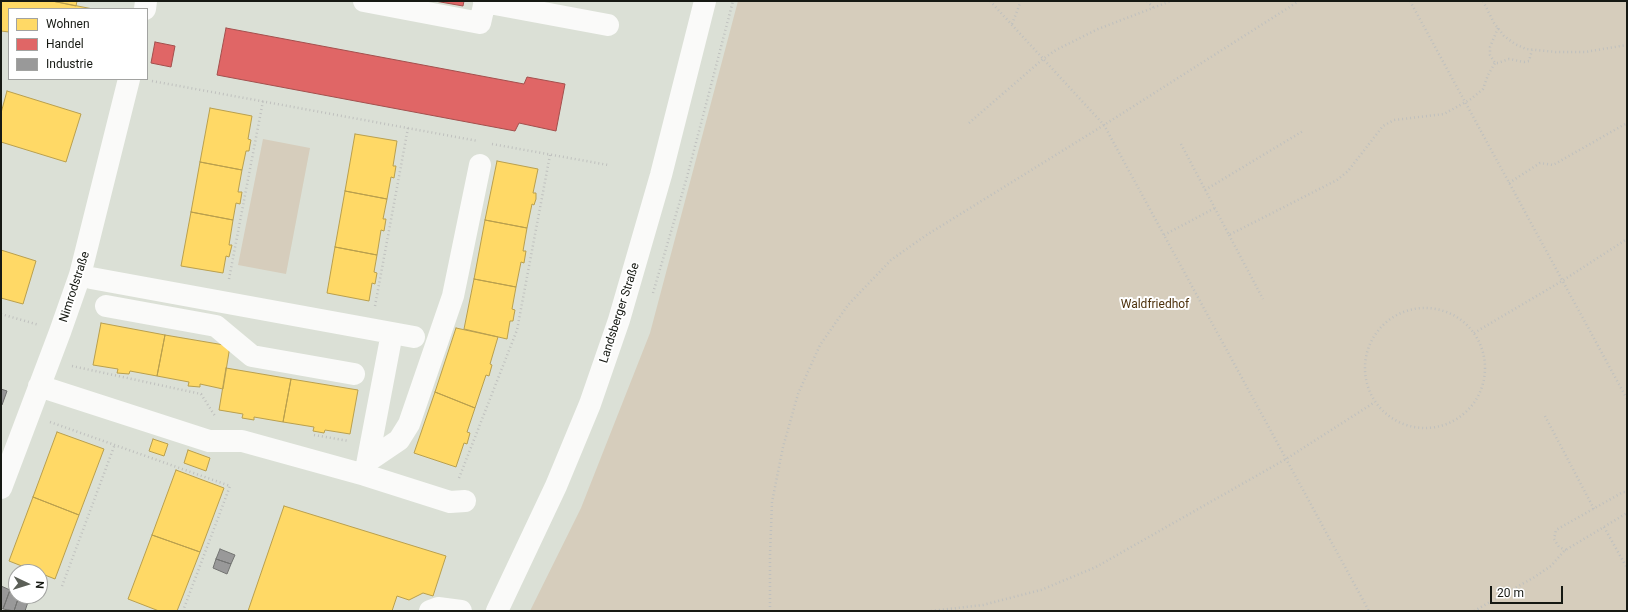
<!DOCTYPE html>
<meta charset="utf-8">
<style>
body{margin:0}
#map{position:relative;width:1628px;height:612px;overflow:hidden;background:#dbe0d6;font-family:Roboto,sans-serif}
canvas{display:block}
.frame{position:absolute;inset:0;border:2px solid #161913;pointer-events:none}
.legend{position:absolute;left:8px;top:8px;width:140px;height:72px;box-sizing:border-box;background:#fff;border:1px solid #a2a3a1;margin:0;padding:5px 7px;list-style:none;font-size:12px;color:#161913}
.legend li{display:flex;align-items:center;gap:8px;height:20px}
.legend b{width:20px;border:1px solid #a2a3a1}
.north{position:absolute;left:8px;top:564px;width:40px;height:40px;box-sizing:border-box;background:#fff;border:1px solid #a2a3a1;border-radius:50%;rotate:94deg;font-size:11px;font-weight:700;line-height:16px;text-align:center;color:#161913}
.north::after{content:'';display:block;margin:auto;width:14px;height:18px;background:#5b5f57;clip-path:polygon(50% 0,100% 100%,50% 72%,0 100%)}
.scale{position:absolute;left:1490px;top:586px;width:73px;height:18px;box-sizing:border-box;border:2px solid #161913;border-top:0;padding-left:5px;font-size:12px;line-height:14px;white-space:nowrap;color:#161913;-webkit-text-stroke:3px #fff;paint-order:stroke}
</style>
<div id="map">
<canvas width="1628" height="612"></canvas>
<div class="frame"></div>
<ul class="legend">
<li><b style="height:11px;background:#ffd966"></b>Wohnen</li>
<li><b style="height:11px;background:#e06666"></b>Handel</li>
<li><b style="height:11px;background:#999"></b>Industrie</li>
</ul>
<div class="north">N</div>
<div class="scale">20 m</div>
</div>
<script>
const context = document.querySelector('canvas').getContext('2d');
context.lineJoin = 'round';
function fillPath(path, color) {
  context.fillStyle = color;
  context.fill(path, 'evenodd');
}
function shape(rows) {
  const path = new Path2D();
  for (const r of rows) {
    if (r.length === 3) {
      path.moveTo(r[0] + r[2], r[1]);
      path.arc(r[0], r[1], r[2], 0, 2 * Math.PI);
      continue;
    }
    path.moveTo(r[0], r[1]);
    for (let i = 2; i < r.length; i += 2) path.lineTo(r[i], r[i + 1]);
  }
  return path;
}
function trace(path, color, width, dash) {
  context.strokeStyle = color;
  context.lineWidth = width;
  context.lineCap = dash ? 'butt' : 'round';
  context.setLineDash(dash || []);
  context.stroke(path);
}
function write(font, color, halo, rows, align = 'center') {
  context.font = font + ' Roboto,sans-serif';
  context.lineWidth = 4;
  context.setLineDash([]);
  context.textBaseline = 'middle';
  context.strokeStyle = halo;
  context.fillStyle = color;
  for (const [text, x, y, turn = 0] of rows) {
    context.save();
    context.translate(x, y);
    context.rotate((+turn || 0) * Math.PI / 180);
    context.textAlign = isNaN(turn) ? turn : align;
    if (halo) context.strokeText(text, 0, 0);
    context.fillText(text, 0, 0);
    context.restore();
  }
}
fillPath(shape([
 [738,1,1627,1,1627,611,530,611,581,508,650,333],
 [263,139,310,148,286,274,238,265]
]), '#d6cdbc');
const homes = shape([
 [1,1,52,1,93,9,9,9,9,32,1,31,1,1],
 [52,1,77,1,76,6,52,1],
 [7,91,81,114,66,162,1,142,1,113,7,91],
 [210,108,252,116,248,139,251,140,250,145,249,151,246,151,242,170,200,162,210,108],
 [355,134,397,141,393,166,396,166,394,178,391,177,387,199,345,191,355,134],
 [497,161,538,169,533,193,536,193,536,199,534,205,532,204,527,228,485,220,497,161],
 [200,162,242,170,238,192,242,192,240,204,236,203,233,220,191,212,200,162],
 [345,191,387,199,383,219,386,219,384,231,381,230,377,255,335,247,345,191],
 [191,212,233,220,229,245,232,245,229,257,226,256,223,273,181,266,191,212],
 [485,220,527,228,523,251,526,251,524,263,521,262,516,287,474,279,485,220],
 [335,247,377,255,374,272,377,273,375,284,372,283,369,301,327,293,335,247],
 [1,250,36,261,23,304,1,298,1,250],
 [474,279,516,287,512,309,515,310,514,315,513,321,510,321,507,339,464,329,474,279],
 [101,323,165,335,157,376,130,371,129,374,117,373,118,369,93,365,101,323],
 [456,328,498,337,490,364,492,365,489,376,486,375,475,408,435,392,456,328],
 [165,335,230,346,223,389,200,384,200,387,188,386,189,382,157,376,165,335],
 [226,368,291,379,283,422,254,417,254,420,242,418,243,414,219,410,226,368],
 [291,379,358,390,350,434,325,430,324,433,313,431,314,427,283,422,291,379],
 [435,392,475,408,467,432,470,433,467,444,464,443,456,467,414,453,435,392],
 [57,432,104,449,79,515,33,497,57,432],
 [153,439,168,444,164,456,149,451,153,439],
 [188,450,210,458,206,471,184,463,188,450],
 [176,470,224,488,200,552,152,535,176,470],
 [33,497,79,515,55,579,9,561,33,497],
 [284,506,446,556,433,596,423,593,409,600,397,596,392,611,248,611,284,506],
 [152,535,200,552,177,611,159,611,128,599,152,535]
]);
fillPath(homes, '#ffd966');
trace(homes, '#b99f4d', 1);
const shops = shape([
 [435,1,464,1,463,6,435,1],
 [226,28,524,84,527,77,565,84,556,131,519,123,515,131,217,75,226,28],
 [155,42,175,46,171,67,151,63,155,42]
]);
fillPath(shops, '#e06666');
trace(shops, '#a34f4d', 1);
const industry = shape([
 [1,389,7,391,2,405,1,405,1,389],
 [220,549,235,555,231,564,216,559,220,549],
 [216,559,231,564,227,574,213,568,216,559],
 [1,586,10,590,3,609,1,608,1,586],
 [10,590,16,592,16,596,19,596,14,611,3,609,10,590],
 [19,596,30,596,25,611,14,611,19,596]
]);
fillPath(industry, '#999');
trace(industry, '#727371', 1);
trace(shape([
 [990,1,1104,125,1369,611],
 [1147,1,1154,8],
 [1410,1,1627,399],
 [1483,1,1494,23,1504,36,1515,44,1526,49,1556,52,1585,52,1627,45],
 [1012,24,1021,1],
 [1498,28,1490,47,1490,55,1495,63,1498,63,1509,59,1524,62,1529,61,1532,50],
 [152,81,478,141],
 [969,123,1043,59,1056,50,1098,29,1171,1],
 [492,144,608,165],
 [1181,144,1229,235,1337,180,1348,171,1383,126,1394,120,1444,114,1471,99,1483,89,1488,75,1495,63],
 [1509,183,1540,163,1553,165,1627,123],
 [1205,190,1303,131],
 [1164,235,1215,208],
 [1229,235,1263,299],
 [229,279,263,101],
 [653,293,687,177,733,1],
 [375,306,408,128],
 [1425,368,60],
 [1,314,39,325],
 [1474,333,1562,281,1627,239],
 [72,366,201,394,215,416],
 [1545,416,1594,509],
 [50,422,230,486,183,611],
 [314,435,349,441],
 [459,478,517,330,550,155],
 [1604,527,1627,568],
 [1566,550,1559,547,1554,539,1556,530,1623,492,1627,492],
 [62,586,115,444],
 [770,611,770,555,772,502,783,447,798,394,820,345,848,305,891,260,925,236,1104,125,1299,1],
 [931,611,983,605,1041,590,1096,567,1286,459,1375,402],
 [1474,611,1533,578,1551,566,1564,551,1627,513]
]), '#bfc0be', 2.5, [1, 3]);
trace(shape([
 [364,1,480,23,485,1],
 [484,2,608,25],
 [145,9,146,1],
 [106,306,216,326,252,356,354,374],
 [392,333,414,337],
 [39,386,209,441,242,441,365,475,392,333,91,278,80,275],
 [368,461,399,440,409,424,453,296,480,165],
 [365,475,450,502,465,501],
 [1,488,60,332,80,275,129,79],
 [430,611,438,608,461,611],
 [497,611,556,486,590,404,619,320,661,175,705,1]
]), '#fafaf9', 22);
write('12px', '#161913', '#fff', [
 ["Nimrodstraße",75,287,-72],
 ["Landsberger Straße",620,313,-72]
]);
write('12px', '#4e320d', '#fff', [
 ["Waldfriedhof",1155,305]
]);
</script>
